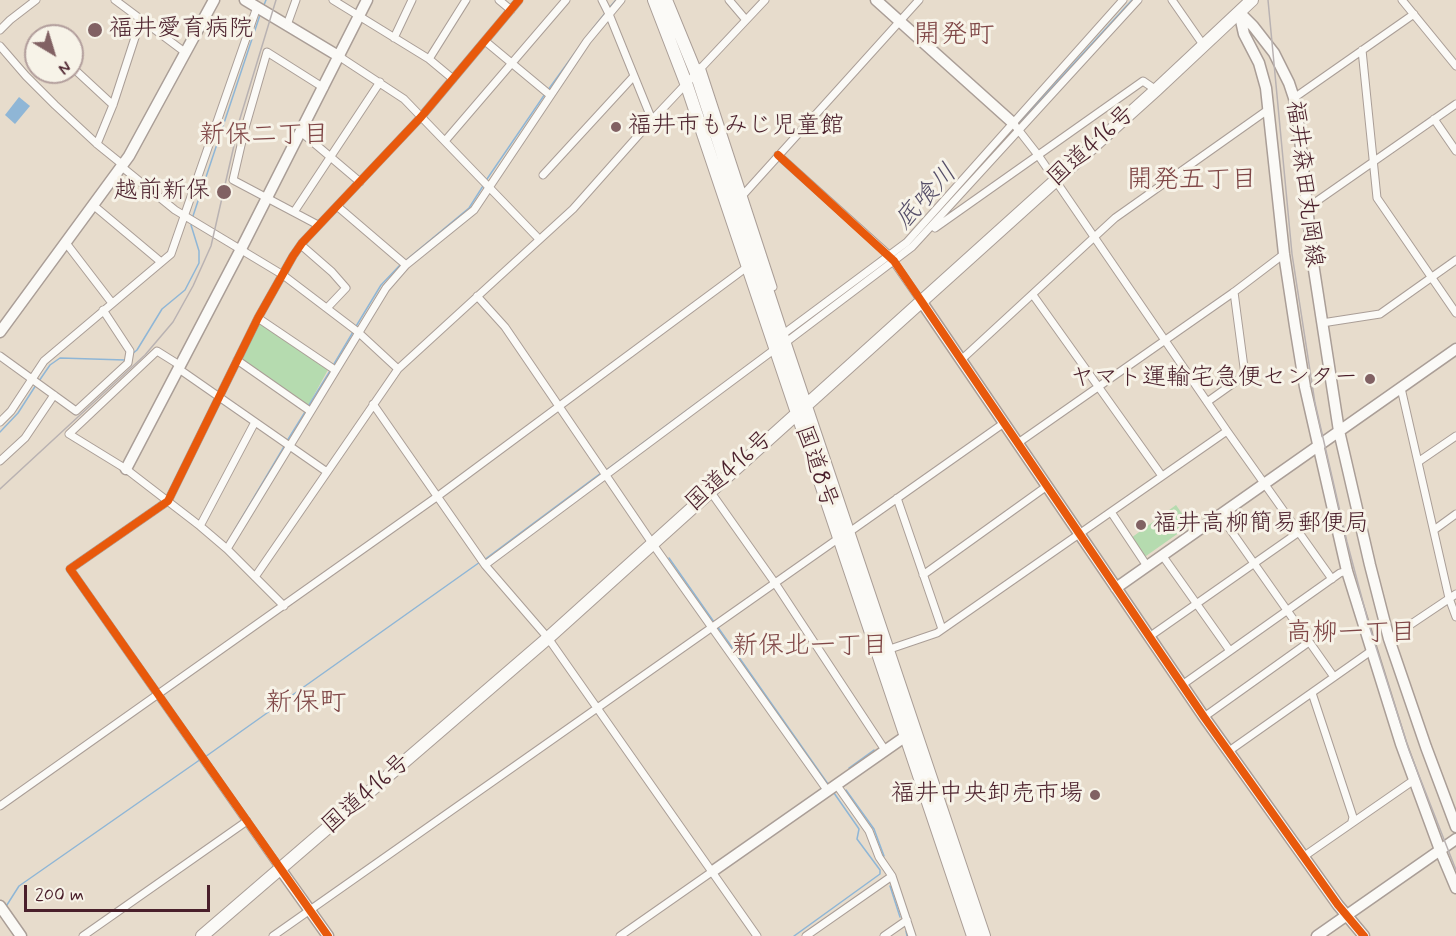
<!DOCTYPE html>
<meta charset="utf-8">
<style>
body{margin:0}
#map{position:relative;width:1456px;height:936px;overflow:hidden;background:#e7dccc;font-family:Mynerve,sans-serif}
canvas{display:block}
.north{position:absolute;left:24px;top:24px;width:60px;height:60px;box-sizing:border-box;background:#f7f3e8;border:2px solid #b29e9c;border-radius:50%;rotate:142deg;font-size:16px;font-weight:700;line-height:24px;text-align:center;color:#4a1f2b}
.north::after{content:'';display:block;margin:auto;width:21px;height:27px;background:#816163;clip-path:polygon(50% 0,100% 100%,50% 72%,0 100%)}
.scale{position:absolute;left:24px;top:885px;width:186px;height:27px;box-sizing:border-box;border:3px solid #4a1f2b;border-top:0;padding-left:8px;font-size:18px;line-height:21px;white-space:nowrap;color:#4a1f2b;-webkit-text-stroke:4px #f7f3e8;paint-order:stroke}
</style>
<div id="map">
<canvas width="1456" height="936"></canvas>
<div class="north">N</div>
<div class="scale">200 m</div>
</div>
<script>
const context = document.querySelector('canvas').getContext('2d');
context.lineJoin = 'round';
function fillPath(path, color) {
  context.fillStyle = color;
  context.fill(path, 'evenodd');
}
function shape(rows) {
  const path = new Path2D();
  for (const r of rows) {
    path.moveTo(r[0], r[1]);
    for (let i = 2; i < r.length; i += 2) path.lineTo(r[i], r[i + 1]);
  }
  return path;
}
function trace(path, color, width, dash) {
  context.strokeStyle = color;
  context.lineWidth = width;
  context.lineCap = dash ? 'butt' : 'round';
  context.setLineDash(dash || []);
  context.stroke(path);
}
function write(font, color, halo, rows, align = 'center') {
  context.font = font + ' Mynerve,"Klee One",sans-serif';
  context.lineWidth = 6;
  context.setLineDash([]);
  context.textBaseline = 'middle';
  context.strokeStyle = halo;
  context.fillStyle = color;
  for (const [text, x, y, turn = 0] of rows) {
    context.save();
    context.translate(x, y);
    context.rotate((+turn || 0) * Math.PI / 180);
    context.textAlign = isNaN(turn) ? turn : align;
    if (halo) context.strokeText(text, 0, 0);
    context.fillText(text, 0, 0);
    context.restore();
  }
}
fillPath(shape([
 [258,320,330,366,308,406,237,360],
 [1176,505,1190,525,1146,556,1143,555,1131,538]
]), '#b5dbaf');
fillPath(shape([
 [19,97,30,106,15,124,5,115]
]), '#8fb6d6');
trace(shape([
 [264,5,266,0],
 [609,8,616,0],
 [590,32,606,12],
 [548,90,582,43],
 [1019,123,1132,0],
 [487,179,545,94],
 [193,216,260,15],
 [925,228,1013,128],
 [405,261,469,208,483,186],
 [355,328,381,285,401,264],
 [789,335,850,290],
 [131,355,137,350,162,309,185,290,199,263,199,251,191,225],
 [334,364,353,332],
 [39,381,50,365,60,358,125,360],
 [309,405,330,371],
 [0,432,18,413,36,385],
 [287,441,305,412],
 [605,471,698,402],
 [234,531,285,445],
 [669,558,714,622],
 [484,560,601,473],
 [717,626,828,784],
 [205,757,480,562],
 [849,768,874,750],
 [846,790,874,829,884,856],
 [890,886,900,917],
 [5,908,19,886,201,759],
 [906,931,907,936],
 [794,936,880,874,880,870,857,839,859,829,857,826,834,793]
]), '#8fb6d6', 1.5);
const street = shape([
 [115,0,186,53],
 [333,0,429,59,453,79],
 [499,0,511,10],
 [602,0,609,14,652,120],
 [729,0,746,20],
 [1172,0,1204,46],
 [1402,0,1456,66],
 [287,25,296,0],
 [0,30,10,20,36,0],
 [394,38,412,0],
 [485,41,550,95],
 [0,46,26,76,55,105,97,144,123,165],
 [1362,50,1377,198,1456,313],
 [340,57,404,99,539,239],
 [429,59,466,0],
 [72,67,113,105],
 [701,67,773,287],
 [1294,98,1414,14],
 [1434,119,1456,151],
 [1013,123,1038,155,1227,431,1332,579],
 [301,132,360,182],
 [445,141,566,0],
 [97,144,113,105,141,19],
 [778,155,889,255,921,301],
 [122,167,175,210,283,275,358,332,398,369],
 [543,175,634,76],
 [743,195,919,0],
 [93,205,161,262],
 [337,206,406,265],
 [1307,208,1456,104],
 [294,212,380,82],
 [318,225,233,180,245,128,267,52,324,88],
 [935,228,1143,81,1156,90],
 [66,243,112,303],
 [301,245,332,272,346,288,327,308],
 [1033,295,1162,476],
 [477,296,505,327,652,543,827,790],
 [258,318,335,370],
 [1322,323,1380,314,1456,260],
 [782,335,907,242,1123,0],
 [785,343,912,247,1138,0],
 [0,356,76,411,128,363,130,351,103,310],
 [237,360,310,411],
 [961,360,1115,218,1269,109],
 [181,366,157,351,69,434,126,469,200,526,227,549,284,606],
 [179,369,327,472],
 [1401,388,1449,598,1456,617],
 [1207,402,1245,375,1234,292],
 [373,404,485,565,548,638,757,936],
 [0,422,11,411,44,361,171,254,257,7],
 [1018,443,1234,292,1284,254],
 [0,461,25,438,54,395],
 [1418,462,1456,436],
 [710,491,775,583,885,750],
 [897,498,942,629],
 [1111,512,1147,566],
 [1220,515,1334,677],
 [200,526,255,422],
 [1434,530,1456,514],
 [848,533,1004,423],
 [227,549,386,288,406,265,474,210,587,41,621,0],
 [1162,555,1230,651],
 [485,565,775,349],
 [923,575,1047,486],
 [255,577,398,369,573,209,652,120,765,0],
 [1149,637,1299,532],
 [1389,639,1456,594],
 [887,650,937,633,1227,431],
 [1182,685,1340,573,1347,571],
 [1312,693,1353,817,1352,821],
 [1204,717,1309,642],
 [1229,751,1371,651],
 [836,784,869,831,879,857,892,876,912,936],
 [0,806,438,496,747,267],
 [1303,857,1414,780],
 [281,870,70,569,168,501,258,318,293,256,302,243,421,117,519,0],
 [83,936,247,821],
 [273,936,839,538],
 [620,936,713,871],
 [806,936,892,876],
 [884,936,907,920]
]);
const secondary = shape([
 [245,0,340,57],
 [876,0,1013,123],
 [1239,12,1244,34,1259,63,1266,88,1284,254,1295,326,1305,387,1347,571,1401,744,1440,850,1456,888],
 [1239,12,1253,26,1274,53,1289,83,1294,98,1298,120,1313,263,1339,431,1370,565,1389,639,1426,747,1456,827],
 [921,301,1204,717,1338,905,1364,936],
 [0,332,129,156,214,0],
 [126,469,241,249,367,0],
 [1116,588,1456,349],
 [281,870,328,936],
 [713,871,906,736],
 [0,906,21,936],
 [1317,936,1456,839]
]);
const highway = shape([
 [654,0,686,83,973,936],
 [666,0,696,73,782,335,984,936],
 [202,936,548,638,1156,90,1252,0]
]);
trace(street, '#aa9e97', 9);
trace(secondary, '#aa9e97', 13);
trace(highway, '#aa9e97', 14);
trace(street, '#fbfaf7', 7);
trace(secondary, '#fbfaf7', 10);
trace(highway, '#fbfaf7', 12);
trace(shape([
 [1268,0,1292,254,1315,403,1347,542,1369,625,1409,750,1456,870],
 [235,135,276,0],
 [0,489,145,355,173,322,193,286,211,246,238,128]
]), '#b9b2b2', 1.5);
trace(shape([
 [778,155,894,261,1204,717,1338,905,1364,936],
 [328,936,70,569,168,501,258,318,293,256,302,243,421,117,519,0]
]), '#e8590c', 8);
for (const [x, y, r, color] of [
 [95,30,8,"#816163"],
 [616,127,6,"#816163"],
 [224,192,8,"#816163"],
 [1370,379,6,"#816163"],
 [1141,525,6,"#816163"],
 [1095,795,6,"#816163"]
]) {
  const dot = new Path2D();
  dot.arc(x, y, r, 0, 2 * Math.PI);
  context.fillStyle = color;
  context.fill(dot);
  trace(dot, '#f7f3e8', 2);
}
write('24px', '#4a1f2b', '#f7f3e8', [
 ["福井愛育病院",109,30],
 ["福井市もみじ児童館",628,127],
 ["越前新保",210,192,"right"],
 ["ヤマト運輸宅急便センター",1358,379,"right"],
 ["福井高柳簡易郵便局",1153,525],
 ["福井中央卸売市場",1083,795,"right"]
], 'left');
write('24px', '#4a1f2b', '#f7f3e8', [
 ["国道416号",1092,147,-42],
 ["福井森田丸岡線",1303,184,83],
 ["国道8号",815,467,71],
 ["国道416号",730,472,-42],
 ["国道416号",367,795,-41]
]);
write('26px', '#7f4646', '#f7f3e8', [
 ["新保二丁目",264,137],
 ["開発五丁目",1192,182],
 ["高柳一丁目",1351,635],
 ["新保北一丁目",810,648]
]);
write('italic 26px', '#554e68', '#f7f3e8', [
 ["底喰川",927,198,-47]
]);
write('27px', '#7f4646', '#f7f3e8', [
 ["開発町",954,36],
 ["新保町",306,704]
]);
</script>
